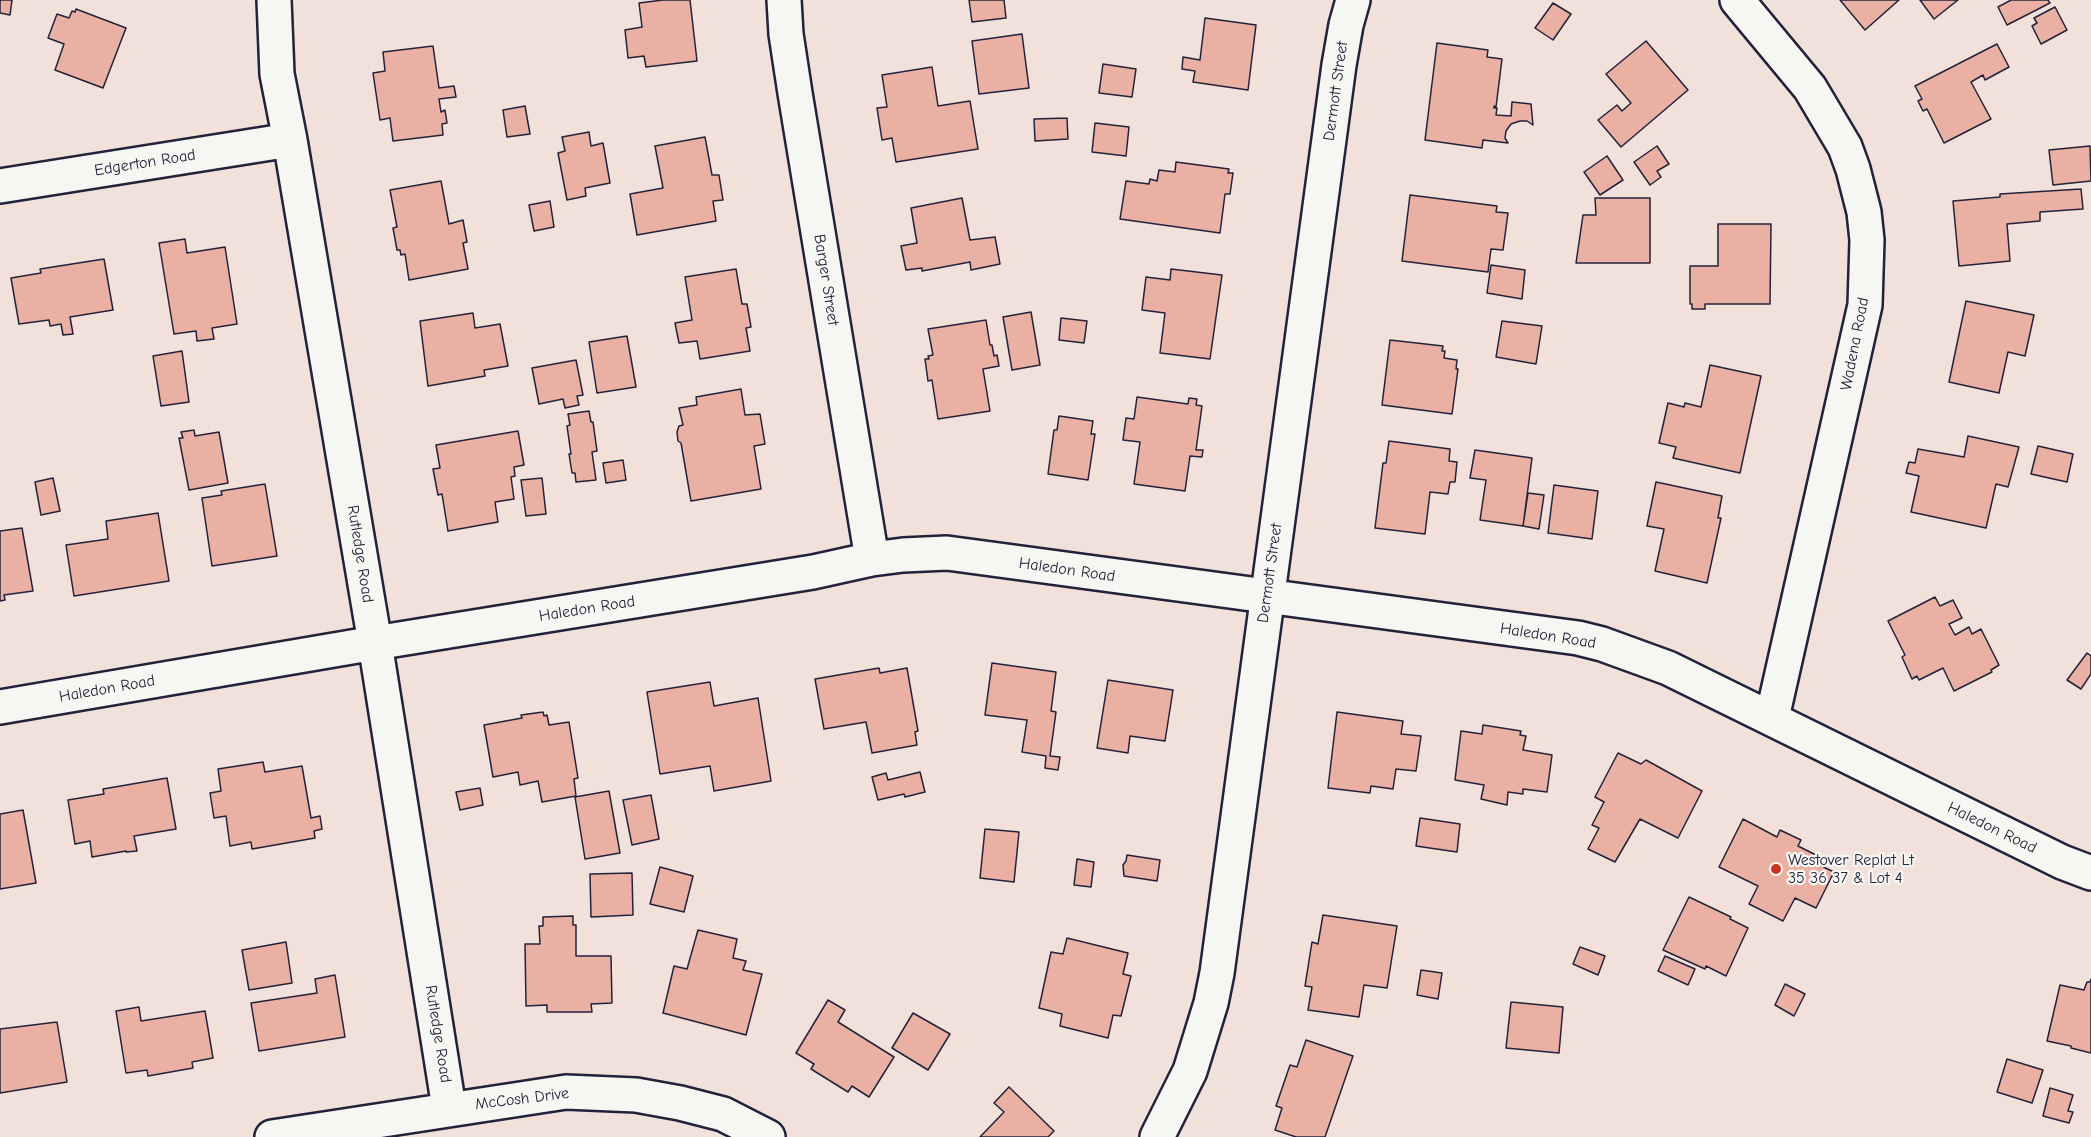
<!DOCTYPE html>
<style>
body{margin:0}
canvas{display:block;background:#f2e1db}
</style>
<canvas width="2091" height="1137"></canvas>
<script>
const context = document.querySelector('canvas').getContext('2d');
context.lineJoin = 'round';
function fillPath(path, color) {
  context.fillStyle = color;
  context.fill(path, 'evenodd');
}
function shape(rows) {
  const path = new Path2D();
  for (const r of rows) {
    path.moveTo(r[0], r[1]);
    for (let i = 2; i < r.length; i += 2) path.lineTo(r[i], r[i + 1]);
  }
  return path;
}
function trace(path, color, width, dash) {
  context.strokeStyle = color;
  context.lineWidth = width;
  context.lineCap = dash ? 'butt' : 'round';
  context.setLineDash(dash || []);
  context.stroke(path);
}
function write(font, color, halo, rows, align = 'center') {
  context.font = font + ' "Comic Neue",sans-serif';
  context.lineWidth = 4.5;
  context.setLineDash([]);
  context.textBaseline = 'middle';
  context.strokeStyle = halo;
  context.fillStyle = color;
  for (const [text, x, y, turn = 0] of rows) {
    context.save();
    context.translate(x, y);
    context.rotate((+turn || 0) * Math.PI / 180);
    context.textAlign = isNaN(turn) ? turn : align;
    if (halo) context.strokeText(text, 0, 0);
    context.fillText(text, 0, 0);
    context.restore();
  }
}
const building = shape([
 [0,0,12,0,10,15,0,13,0,0],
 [663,0,690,0,697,61,646,67,644,56,628,58,625,30,642,27,639,3,663,0],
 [969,0,1004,0,1006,18,972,22,969,0],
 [1840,0,1899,0,1865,30,1840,0],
 [1920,0,1958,0,1934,19,1920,0],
 [2011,0,2048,0,2050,3,2007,25,1998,7,2011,0],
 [1553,3,1571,14,1553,40,1535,28,1553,3],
 [2055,7,2067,30,2041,44,2032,26,2037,23,2034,18,2055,7],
 [76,9,126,28,103,88,55,70,64,44,48,38,57,14,69,18,72,11,75,12,76,9],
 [1205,18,1256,25,1248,90,1193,82,1195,71,1182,69,1183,57,1200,60,1205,18],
 [1022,34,1029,88,979,94,972,41,1022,34],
 [1646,41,1688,90,1621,147,1598,120,1617,105,1622,111,1631,103,1606,74,1646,41],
 [1437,43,1488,50,1487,57,1502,59,1496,107,1494,106,1494,108,1497,108,1496,115,1511,116,1512,102,1531,104,1533,125,1527,121,1520,121,1511,124,1506,131,1505,138,1508,143,1483,140,1482,148,1425,140,1437,43],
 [1997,44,2009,67,1985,80,1983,75,1971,82,1991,119,1944,143,1927,109,1923,111,1918,101,1922,99,1915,86,1997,44],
 [433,46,439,88,454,86,456,97,439,99,441,112,445,110,447,123,442,124,443,135,393,141,390,118,380,120,373,73,385,71,383,52,433,46],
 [1103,64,1136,69,1132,97,1099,93,1103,64],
 [932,67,938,106,970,101,978,149,896,162,892,138,882,140,877,108,887,107,882,75,932,67],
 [525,106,530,134,507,137,503,110,525,106],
 [1067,118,1068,139,1035,141,1034,119,1067,118],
 [1095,123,1129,127,1126,156,1092,152,1095,123],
 [589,132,591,146,603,143,610,183,585,188,586,196,567,200,558,153,565,151,562,137,589,132],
 [705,137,712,175,719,175,723,200,713,201,716,221,637,235,630,194,663,188,655,146,705,137],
 [1657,146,1669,164,1657,171,1661,177,1650,185,1634,162,1657,146],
 [2090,146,2091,181,2053,185,2049,150,2090,146],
 [1607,156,1623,180,1600,195,1584,172,1607,156],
 [1176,162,1229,169,1228,173,1233,173,1230,194,1225,194,1220,233,1120,219,1126,181,1149,184,1150,179,1157,181,1159,170,1175,172,1176,162],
 [441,181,449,224,463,220,467,242,463,243,468,269,409,280,405,254,401,255,400,250,397,250,393,228,397,227,390,190,441,181],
 [2081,189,2083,209,2040,212,2040,221,2007,224,2010,261,1959,266,1953,201,2000,197,2000,194,2081,189],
 [1410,195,1497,206,1496,212,1508,213,1503,250,1491,249,1488,272,1402,261,1410,195],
 [962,198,970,240,995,237,1000,264,971,270,970,262,922,271,922,268,906,270,901,246,917,243,911,208,962,198],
 [1595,198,1650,198,1650,263,1576,263,1583,215,1596,215,1595,198],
 [550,201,554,227,534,231,529,205,550,201],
 [1718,224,1771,224,1770,304,1705,304,1705,309,1692,309,1692,304,1690,304,1690,266,1718,266,1718,224],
 [185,239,187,253,225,247,237,324,212,328,214,339,197,341,196,331,174,334,159,243,185,239],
 [104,259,113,310,70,317,73,334,63,335,61,324,50,326,49,320,19,324,11,278,41,273,40,269,104,259],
 [1491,265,1525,270,1522,299,1487,293,1491,265],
 [736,269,742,304,747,304,751,327,746,328,750,351,700,359,697,341,679,343,675,323,692,320,685,277,736,269],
 [1171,269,1222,275,1210,359,1160,353,1165,313,1142,310,1146,277,1170,280,1171,269],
 [1966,301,2034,315,2025,356,2008,352,1999,393,1949,382,1966,301],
 [1031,312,1040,365,1012,370,1003,317,1031,312],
 [473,313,475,328,500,324,508,366,484,370,485,376,428,386,420,321,473,313],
 [1061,318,1087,321,1084,343,1059,340,1061,318],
 [986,320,990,345,992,345,994,356,997,355,999,366,983,369,990,411,938,419,932,380,928,381,925,359,929,359,928,356,933,355,928,329,986,320],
 [1502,321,1542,326,1536,364,1496,357,1502,321],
 [627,336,636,387,597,393,589,342,627,336],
 [1390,340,1443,346,1442,351,1445,351,1444,358,1457,360,1456,369,1458,369,1452,414,1382,405,1390,340],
 [182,351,189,402,161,406,153,356,182,351],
 [576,360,583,395,577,396,579,405,565,408,563,399,539,404,532,368,576,360],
 [1710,365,1761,376,1740,473,1673,458,1676,447,1659,443,1668,403,1684,407,1685,403,1701,407,1710,365],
 [741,389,745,415,760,414,765,444,754,446,761,489,691,501,681,443,678,441,677,432,679,426,683,425,679,408,697,405,696,397,741,389],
 [1137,397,1188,404,1189,398,1197,399,1196,405,1202,406,1196,450,1203,450,1202,457,1190,456,1185,491,1134,484,1140,442,1123,440,1126,418,1134,419,1137,397],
 [589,411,591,422,593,422,597,451,592,452,596,480,576,482,575,473,572,473,569,454,571,454,567,426,570,425,568,414,589,411],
 [1059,416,1093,421,1091,434,1095,434,1088,480,1048,474,1054,430,1057,430,1059,416],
 [194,430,195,436,219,432,228,483,189,490,179,438,183,438,181,432,194,430],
 [518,431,524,465,514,467,515,476,511,477,514,499,495,502,498,522,448,531,442,494,438,495,433,469,440,468,436,445,518,431],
 [1968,436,2019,447,2008,487,1996,484,1986,528,1911,512,1919,476,1906,473,1909,462,1915,463,1918,449,1964,457,1968,436],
 [1389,441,1450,449,1449,461,1457,462,1455,482,1450,482,1448,494,1430,492,1425,534,1375,528,1383,463,1386,463,1389,441],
 [2038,446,2073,454,2067,482,2031,474,2038,446],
 [1475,450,1532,458,1523,526,1480,520,1486,480,1470,478,1475,450],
 [623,460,626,480,606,483,603,463,623,460],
 [53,478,60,511,41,515,35,482,53,478],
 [542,478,546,514,526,516,521,480,542,478],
 [1656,482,1722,496,1718,518,1721,518,1707,583,1655,571,1664,529,1647,526,1656,482],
 [265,484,277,556,212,566,202,498,222,495,221,491,265,484],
 [1554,485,1598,491,1592,539,1548,533,1554,485],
 [1528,493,1544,495,1539,529,1523,526,1528,493],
 [158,513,169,581,74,596,66,545,108,539,106,521,158,513],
 [22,528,33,591,4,595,5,600,0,601,0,531,22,528],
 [1935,597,1940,606,1953,600,1962,618,1949,624,1955,635,1969,627,1972,634,1981,629,1999,665,1991,670,1992,672,1954,691,1943,668,1919,680,1917,676,1912,679,1902,657,1905,655,1888,621,1935,597],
 [2087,653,2091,656,2091,674,2081,689,2067,680,2087,653],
 [992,663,1056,672,1051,711,1056,712,1050,756,1060,757,1058,770,1045,768,1046,756,1022,752,1027,720,985,715,992,663],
 [879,668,880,673,907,668,918,731,915,732,917,745,872,753,866,722,824,729,815,679,879,668],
 [1108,680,1173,690,1165,741,1130,736,1128,753,1097,748,1108,680],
 [710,682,714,706,758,698,771,781,714,791,710,766,660,774,647,692,710,682],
 [543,712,544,716,547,715,549,725,569,722,578,778,574,779,576,796,542,802,538,781,520,785,518,772,493,777,484,725,522,718,521,715,543,712],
 [1337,712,1403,721,1401,734,1421,736,1416,771,1396,769,1393,789,1371,786,1370,793,1328,788,1337,712],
 [1483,725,1521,731,1520,735,1526,736,1523,750,1552,755,1547,792,1523,789,1523,794,1508,792,1507,805,1481,799,1484,785,1455,780,1461,731,1482,734,1483,725],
 [1618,753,1641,764,1646,760,1702,791,1678,838,1640,819,1615,862,1588,849,1599,828,1592,825,1604,802,1595,797,1618,753],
 [263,762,265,772,302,766,311,818,320,816,322,829,314,831,315,838,252,849,251,842,230,846,226,816,214,818,210,793,221,791,218,769,263,762],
 [920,772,925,792,905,797,904,794,878,800,872,777,886,773,888,780,920,772],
 [167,778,176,829,134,836,137,851,126,852,126,851,92,857,90,841,75,844,68,800,104,794,103,789,167,778],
 [480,788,483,805,460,810,456,792,480,788],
 [609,791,620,853,585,859,575,797,609,791],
 [651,795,659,839,632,845,623,800,651,795],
 [23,810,36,883,0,889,0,814,23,810],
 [1420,818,1460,824,1457,852,1416,846,1420,818],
 [1743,819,1777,837,1780,830,1801,840,1798,846,1816,855,1813,862,1834,872,1816,908,1795,898,1783,921,1749,904,1758,886,1719,867,1743,819],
 [985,829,1019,832,1014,882,980,878,985,829],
 [1127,855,1160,860,1157,881,1124,876,1123,865,1126,861,1127,855],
 [1077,859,1094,862,1091,887,1074,885,1077,859],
 [660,867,693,876,684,912,650,904,660,867],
 [632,873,633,915,591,917,590,874,632,873],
 [1689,897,1731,917,1730,919,1748,928,1726,976,1706,966,1705,969,1663,950,1689,897],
 [1323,915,1397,926,1387,988,1364,985,1359,1017,1308,1010,1312,987,1305,986,1312,942,1318,944,1323,915],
 [573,916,573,925,576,925,576,956,611,956,612,1003,591,1004,592,1012,547,1012,547,1005,526,1006,525,944,540,944,539,926,543,926,543,917,573,916],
 [698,930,737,939,733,958,746,961,743,970,762,974,746,1035,663,1013,674,966,687,969,698,930],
 [1067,938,1128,953,1123,974,1131,976,1121,1016,1113,1015,1108,1038,1060,1026,1062,1014,1039,1008,1051,952,1063,954,1067,938],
 [286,942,292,983,249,990,242,950,286,942],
 [1580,947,1605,956,1598,975,1573,964,1580,947],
 [1665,956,1695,969,1688,985,1658,971,1665,956],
 [1421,970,1442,973,1438,999,1417,995,1421,970],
 [335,975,345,1037,259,1051,251,1003,317,993,315,979,335,975],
 [2091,979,2091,1053,2071,1048,2071,1046,2047,1041,2060,985,2084,990,2087,982,2090,982,2091,979],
 [1785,984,1805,994,1794,1016,1775,1005,1785,984],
 [828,1000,845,1010,838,1022,894,1057,869,1097,852,1086,848,1092,811,1069,814,1064,796,1053,828,1000],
 [1511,1002,1563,1007,1559,1053,1506,1048,1511,1002],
 [139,1007,141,1021,205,1011,213,1058,192,1062,193,1068,148,1076,147,1070,126,1073,116,1011,139,1007],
 [913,1013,950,1034,928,1070,892,1048,913,1013],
 [57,1022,67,1082,0,1093,0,1029,57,1022],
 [1306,1040,1353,1056,1325,1137,1296,1137,1275,1130,1282,1108,1276,1106,1290,1065,1297,1067,1306,1040],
 [2007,1059,2043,1070,2032,1103,1997,1092,2007,1059],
 [1009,1087,1054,1131,1048,1137,980,1137,1004,1112,994,1103,1009,1087],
 [2050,1088,2073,1095,2068,1111,2073,1112,2069,1123,2043,1116,2050,1088]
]);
fillPath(building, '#eab0a4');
trace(building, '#22223b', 1.5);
const minor = shape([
 [274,0,277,74,290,140,375,643,449,1108],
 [784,0,786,34,795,93,872,559],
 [1737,0,1810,88,1845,147,1853,169,1864,212,1867,240,1865,305,1772,718],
 [0,186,290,140],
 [0,707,375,643,813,572,872,559,903,555,947,553,1578,638,1602,644,1668,668,2062,862,2091,873],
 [272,1137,566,1092,636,1095,680,1103,723,1114,768,1137],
 [1157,1137,1190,1071,1211,1003,1217,973,1339,65,1346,25,1353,0]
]);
trace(minor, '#22223b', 38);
trace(minor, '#f6f6f2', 33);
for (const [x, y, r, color] of [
 [1776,869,6,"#c8321e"]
]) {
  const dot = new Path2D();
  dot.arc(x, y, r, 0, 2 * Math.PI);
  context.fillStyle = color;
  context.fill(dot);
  trace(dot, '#f6f6f2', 2);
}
write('16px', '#22223b', '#f6f6f2', [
 ["Dermott Street",1336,91,-82],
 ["Edgerton Road",145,163,-9],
 ["Barger Street",826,280,81],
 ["Wadena Road",1855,344,-79],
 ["Rutledge Road",360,554,81],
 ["Haledon Road",1067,570,8],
 ["Dermott Street",1270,573,-82],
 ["Haledon Road",587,609,-9],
 ["Haledon Road",1548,636,9],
 ["Haledon Road",107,689,-10],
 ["Haledon Road",1992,828,26],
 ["Rutledge Road",438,1034,81],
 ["McCosh Drive",522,1099,-7]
]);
write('16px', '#22223b', '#f6f6f2', [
 ["Westover Replat Lt",1788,860],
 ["35 36 37 & Lot 4",1788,878]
], 'left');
</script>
